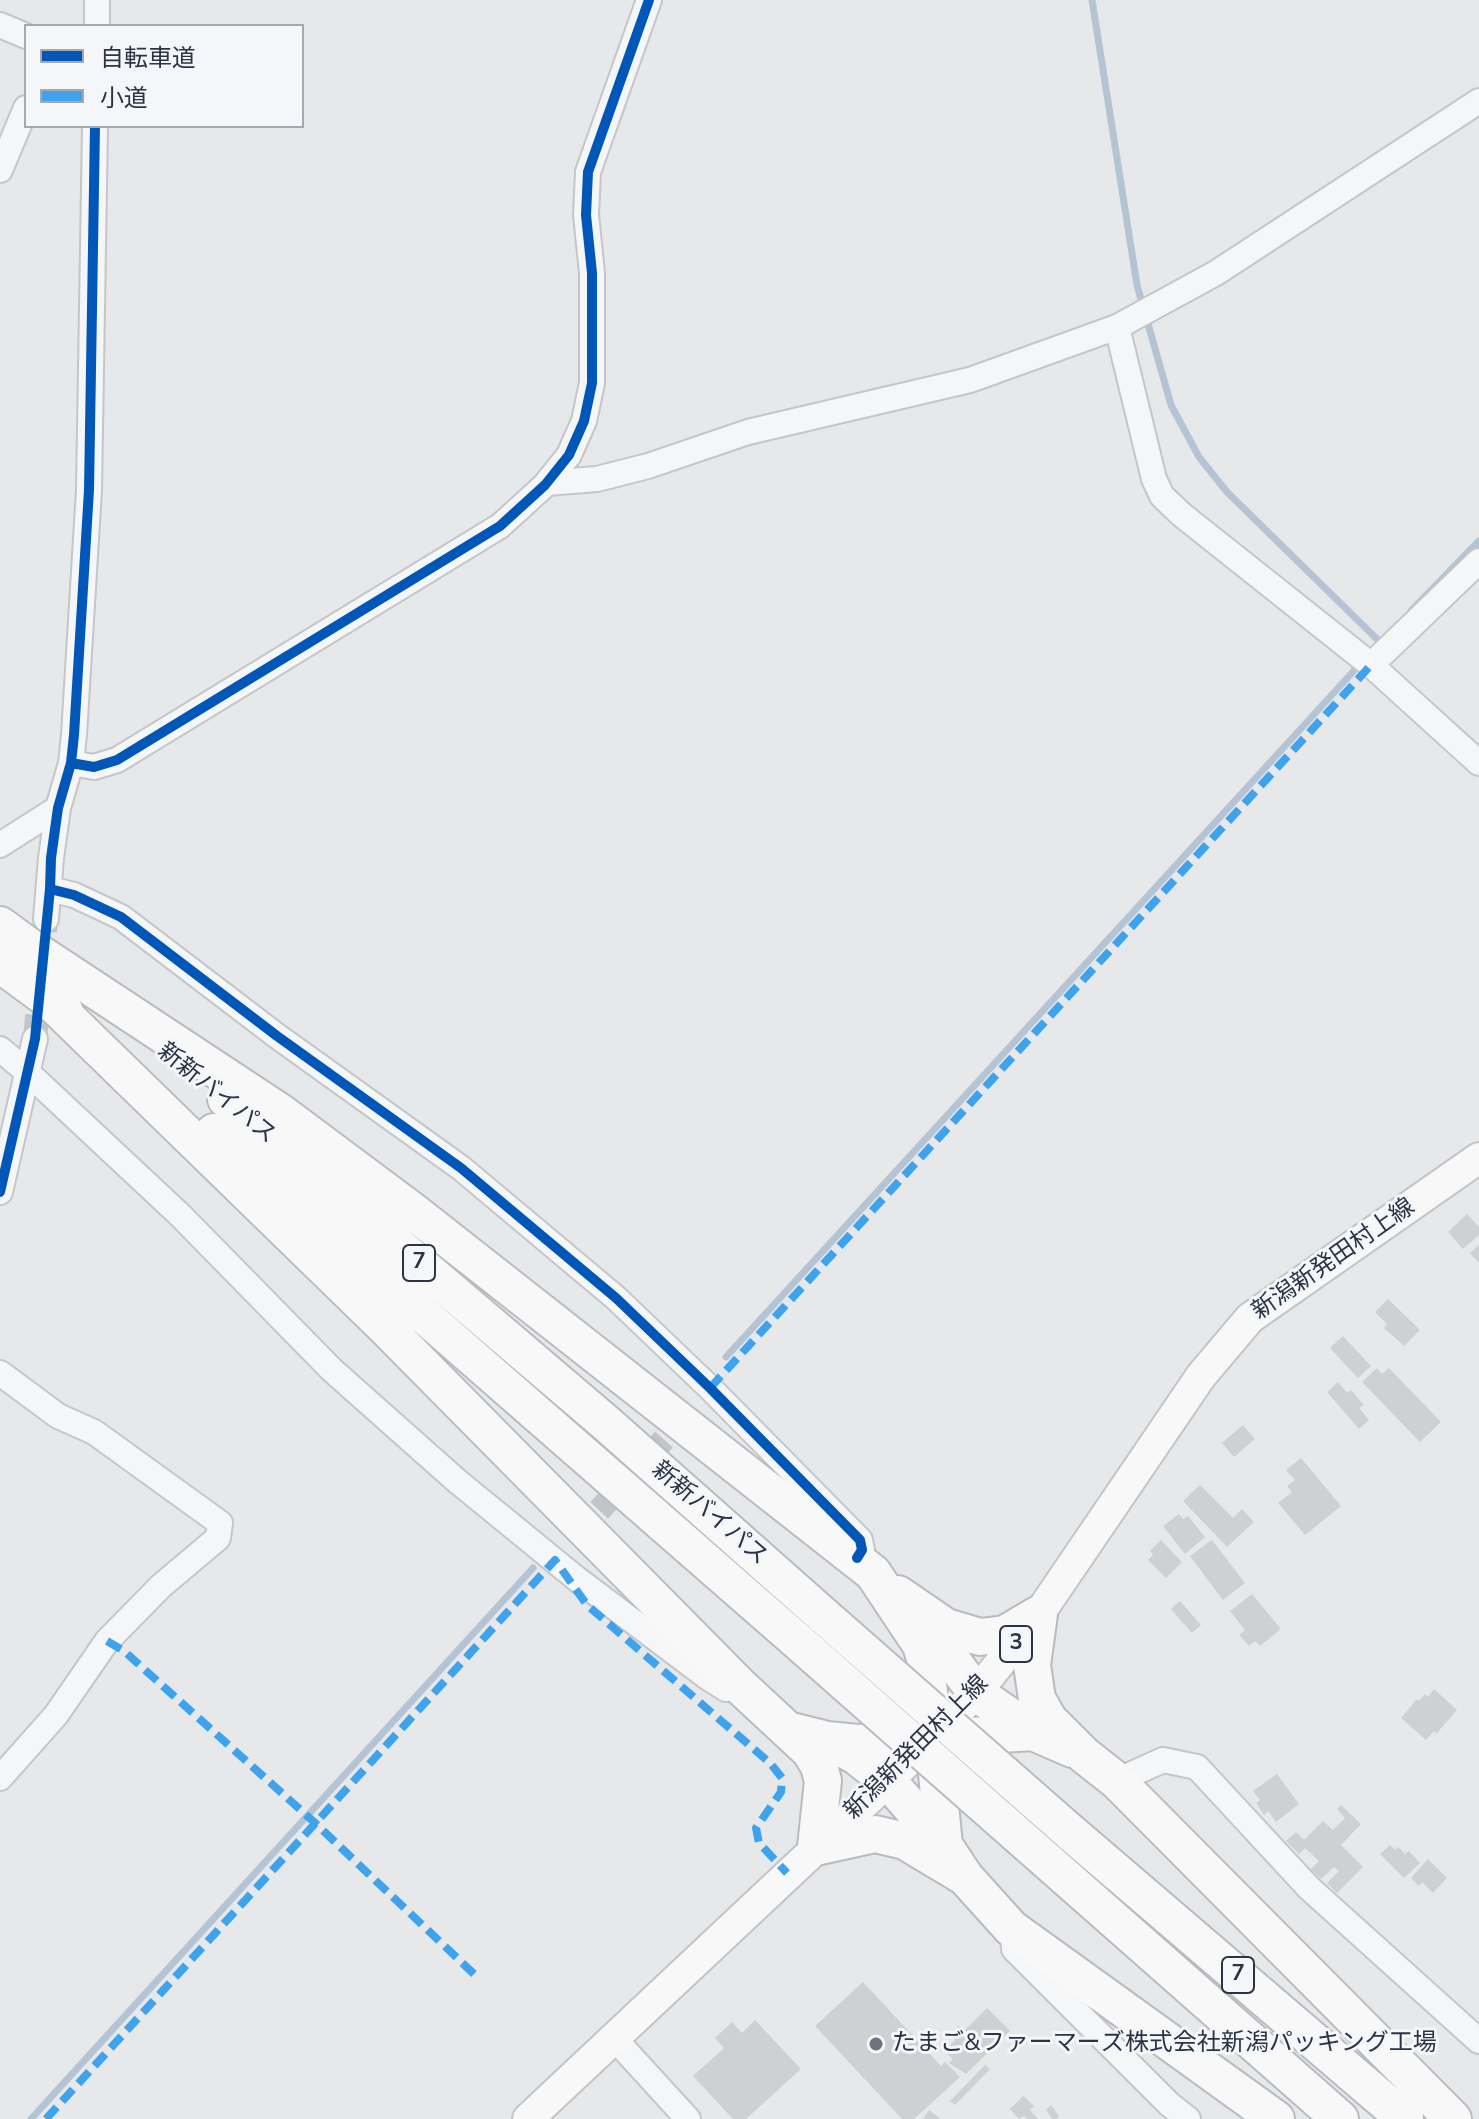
<!DOCTYPE html>
<meta charset="utf-8">
<style>
body{margin:0}
#map{position:relative;width:1479px;height:2119px;overflow:hidden;background:#e6e8ea;font-family:"Nunito Sans","Noto Sans JP",sans-serif}
canvas{display:block}
.legend{position:absolute;left:24px;top:24px;width:280px;height:104px;box-sizing:border-box;background:#f4f6f9;border:2px solid #a4a8b1;margin:0;padding:10px 14px;list-style:none;font-size:24px;color:#2b3445}
.legend li{display:flex;align-items:center;gap:16px;height:40px}
.legend b{width:40px;border:2px solid #a4a8b1}
</style>
<div id="map">
<canvas width="1479" height="2119"></canvas>
<ul class="legend">
<li><b style="height:10px;background:#0057b8"></b>自転車道</li>
<li><b style="height:10px;background:#3ea3ec"></b>小道</li>
</ul>
</div>
<script>
const context = document.querySelector('canvas').getContext('2d');
context.lineJoin = 'round';
function shape(rows) {
  const path = new Path2D();
  for (const r of rows) {
    path.moveTo(r[0], r[1]);
    for (let i = 2; i < r.length; i += 2) path.lineTo(r[i], r[i + 1]);
  }
  return path;
}
function trace(path, color, width, dash) {
  context.strokeStyle = color;
  context.lineWidth = width;
  context.lineCap = dash ? 'butt' : 'round';
  context.setLineDash(dash || []);
  context.stroke(path);
}
function fillPath(path, color) {
  context.fillStyle = color;
  context.fill(path, 'evenodd');
}
function write(font, color, halo, rows, align = 'center') {
  context.font = font + ' "Nunito Sans","Noto Sans JP",sans-serif';
  context.lineWidth = 6;
  context.setLineDash([]);
  context.textBaseline = 'middle';
  context.strokeStyle = halo;
  context.fillStyle = color;
  for (const [text, x, y, turn = 0] of rows) {
    context.save();
    context.translate(x, y);
    context.rotate((+turn || 0) * Math.PI / 180);
    context.textAlign = isNaN(turn) ? turn : align;
    if (halo) context.strokeText(text, 0, 0);
    context.fillText(text, 0, 0);
    context.restore();
  }
}
trace(shape([
 [1092,0,1137,285,1171,405,1199,457,1227,492,1380,642],
 [1411,611,1479,541],
 [726,1357,1361,663],
 [31,2119,533,1568]
]), '#b4c4d5', 7);
fillPath(shape([
 [1467,1214,1479,1227,1479,1235,1463,1249,1448,1232],
 [1479,1245,1479,1263,1470,1253],
 [1388,1299,1420,1330,1404,1346,1384,1328,1387,1324,1375,1312],
 [1343,1336,1371,1366,1358,1378,1330,1348],
 [1377,1368,1382,1374,1389,1368,1441,1422,1420,1442,1362,1382],
 [1338,1382,1347,1393,1351,1390,1364,1405,1359,1408,1369,1420,1359,1429,1327,1392],
 [1243,1425,1255,1439,1234,1457,1222,1443],
 [1301,1458,1341,1506,1305,1535,1278,1503,1292,1492,1287,1486,1295,1480,1286,1470],
 [1200,1485,1233,1518,1242,1509,1254,1522,1227,1547,1183,1501],
 [1179,1514,1183,1519,1188,1516,1205,1537,1185,1554,1163,1526],
 [1161,1540,1182,1562,1166,1578,1148,1560,1153,1555,1150,1551],
 [1212,1540,1245,1583,1223,1600,1190,1556],
 [1252,1594,1281,1629,1260,1646,1255,1641,1249,1646,1239,1635,1245,1630,1230,1611],
 [1180,1601,1201,1625,1192,1633,1171,1609],
 [1434,1689,1457,1710,1436,1734,1434,1731,1426,1740,1401,1718,1417,1699,1419,1701,1425,1694,1428,1697],
 [1277,1774,1299,1804,1276,1822,1268,1811,1264,1815,1256,1803,1260,1800,1253,1791],
 [1341,1805,1361,1824,1341,1845,1363,1867,1337,1893,1327,1883,1339,1871,1334,1867,1321,1879,1311,1869,1319,1861,1305,1848,1299,1854,1286,1841,1296,1832,1304,1840,1323,1821,1333,1830,1345,1818,1337,1809],
 [1390,1845,1395,1850,1398,1847,1405,1854,1409,1851,1420,1863,1404,1878,1380,1854],
 [1428,1859,1447,1878,1433,1893,1422,1882,1419,1886,1411,1878],
 [863,1982,941,2066,945,2062,960,2077,914,2119,902,2119,815,2026],
 [987,2008,1010,2031,966,2074,949,2063,953,2059,944,2051,955,2040,950,2035,959,2026,964,2031],
 [755,2020,801,2069,746,2119,733,2119,693,2076,724,2048,715,2038,732,2022,742,2033],
 [985,2065,990,2069,955,2105,950,2101],
 [1023,2096,1034,2106,1030,2110,1038,2119,1027,2119,1024,2116,1019,2119,1010,2109],
 [1051,2105,1059,2116,1056,2119,1052,2119,1046,2110],
 [929,2110,941,2119,923,2119]
]), '#ced0d3');
trace(shape([
 [35,1039,46,919],
 [575,1537,690,1411]
]), '#c1c4c9', 24, [24, 12]);
const minor = shape([
 [0,25,26,36],
 [97,26,97,0],
 [0,170,26,108],
 [1117,327,1154,479,1162,496,1182,515,1371,665,1479,763],
 [547,483,597,479,648,466,748,432,970,380,1117,327,1216,273,1479,101],
 [1371,665,1479,561],
 [71,763,94,767,117,760,500,526,545,485,569,455,584,421,592,383,592,273,586,215,588,172,649,0],
 [0,845,58,808],
 [50,889,74,895,121,917,277,1036,461,1168,616,1298,710,1388,860,1540,862,1550,857,1558],
 [46,919,51,858,58,808,71,763,74,735,89,490,95,126],
 [0,1049,26,1071,181,1216,332,1370,457,1481,577,1579,707,1677,726,1689,730,1688],
 [0,1192,35,1039],
 [0,1373,58,1416,94,1432,220,1523,218,1538,161,1586,107,1641,56,1715,0,1778],
 [1117,1781,1163,1760,1197,1767,1309,1888,1479,2041],
 [1013,1939,1014,1949,1169,2104,1188,2119],
 [613,2037,688,2119]
]);
const major = shape([
 [528,2119,888,1781,976,1693,1039,1614,1201,1376,1250,1318,1479,1158]
]);
const highway = shape([
 [0,925,53,964],
 [36,951,280,1112,410,1209,873,1573,921,1645,926,1662,944,1845,965,1877],
 [0,964,65,1012],
 [46,997,385,1327,740,1686,810,1751,819,1766,823,1781,816,1847,875,1834,905,1841,965,1877,1011,1928,1276,2119],
 [226,1099,606,1423,825,1617],
 [214,1132,803,1646],
 [898,1594,946,1627,980,1637,1005,1634,1039,1614],
 [1039,1614,1032,1665,1037,1699,1049,1720,1084,1755,1117,1781,1453,2119],
 [922,1619,976,1693,1033,1732],
 [791,1731,827,1740,858,1743,1033,1732,1072,1749],
 [828,1741,856,1756,888,1781,944,1845],
 [1070,1832,1405,2119],
 [1046,1860,1340,2119]
]);
trace(minor, '#c4c6c8', 28);
trace(major, '#c2c5c8', 34);
trace(highway, '#b8bbbf', 40);
trace(minor, '#f5f6f7', 24);
trace(major, '#f8f8f8', 30);
trace(highway, '#f8f8f8', 36);
const highwayBridge = shape([
 [825,1617,1070,1832],
 [803,1646,1046,1860]
]);
trace(highwayBridge, '#b8bbbf', 40, []);
trace(highwayBridge, '#f8f8f8', 36);
trace(shape([
 [710,1388,1371,665],
 [107,1641,124,1651,314,1822,475,1975],
 [46,2119,555,1560,587,1605,770,1763,782,1778,781,1792,756,1828,759,1843,787,1873]
]), '#3ea3ec', 8, [16, 8]);
trace(shape([
 [71,763,94,767,117,760,500,526,545,485,569,455,584,421,592,383,592,273,586,215,588,172,649,0],
 [50,889,74,895,121,917,277,1036,461,1168,616,1298,710,1388,860,1540,862,1550,857,1558],
 [0,1192,35,1039,50,889,51,858,58,808,71,763,74,735,89,490,95,126]
]), '#0057b8', 10);
for (const [x, y, r, color] of [
 [876,2044,8,"#6c737f"]
]) {
  const dot = new Path2D();
  dot.arc(x, y, r, 0, 2 * Math.PI);
  context.fillStyle = color;
  context.fill(dot);
  trace(dot, '#f4f6f9', 3);
}
for (const [x, y, w] of [
 [419,1263,32],
 [1016,1644,32],
 [1238,1975,32]
]) {
  const box = new Path2D();
  box.roundRect(x - w / 2, y - 18, w, 36, 6);
  context.fillStyle = '#f4f6f9';
  context.fill(box);
  trace(box, '#2b3445', 2);
}
write('bold 22px', '#2b3445', null, [
 ["7",419,1263],
 ["3",1016,1644],
 ["7",1238,1975]
]);
write('24px', '#2b3445', '#f4f6f9', [
 ["新新バイパス",216,1094,39],
 ["新潟新発田村上線",1334,1260,-35],
 ["新新バイパス",709,1514,41],
 ["新潟新発田村上線",917,1748,-45]
]);
write('24px', '#2b3445', '#f4f6f9', [
 ["たまご&ファーマーズ株式会社新潟パッキング工場",892,2044]
], 'left');
</script>
